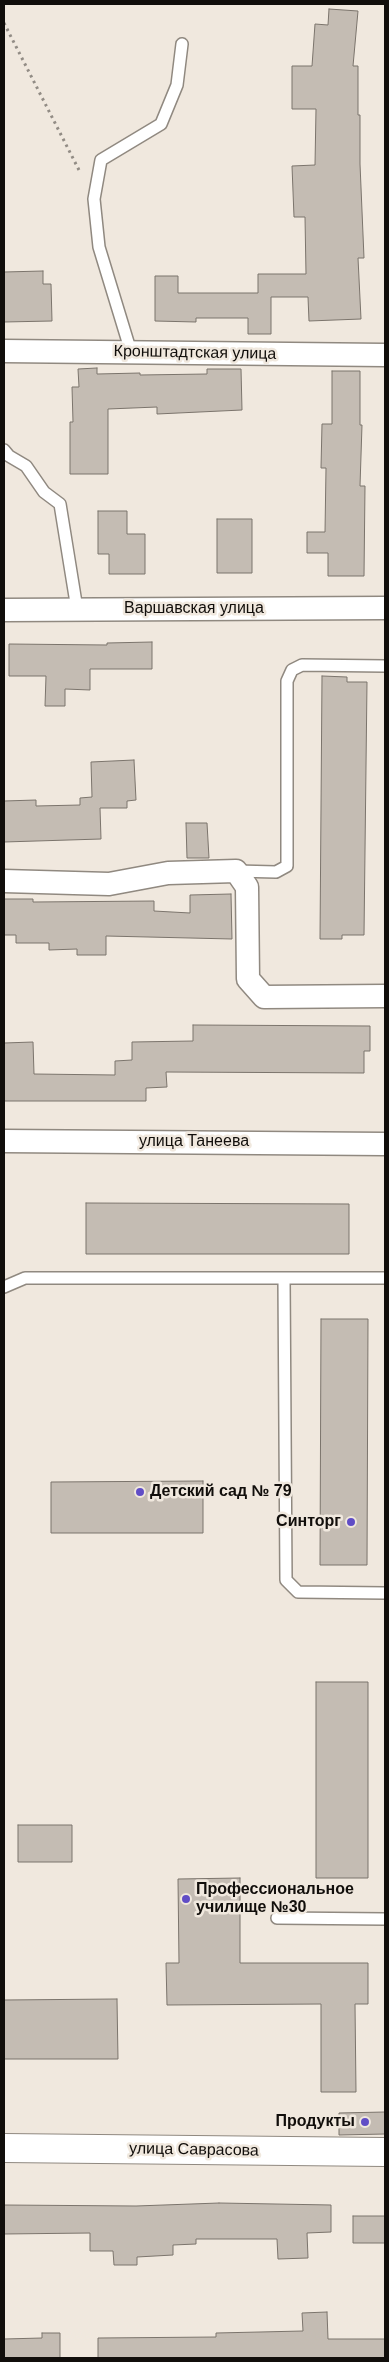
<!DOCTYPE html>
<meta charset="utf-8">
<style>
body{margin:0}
#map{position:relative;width:389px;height:2362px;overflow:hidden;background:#f0e8de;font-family:Helvetica,sans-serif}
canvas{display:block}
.frame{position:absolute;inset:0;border:5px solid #110e0b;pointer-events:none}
</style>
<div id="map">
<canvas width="389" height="2362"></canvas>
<div class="frame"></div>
</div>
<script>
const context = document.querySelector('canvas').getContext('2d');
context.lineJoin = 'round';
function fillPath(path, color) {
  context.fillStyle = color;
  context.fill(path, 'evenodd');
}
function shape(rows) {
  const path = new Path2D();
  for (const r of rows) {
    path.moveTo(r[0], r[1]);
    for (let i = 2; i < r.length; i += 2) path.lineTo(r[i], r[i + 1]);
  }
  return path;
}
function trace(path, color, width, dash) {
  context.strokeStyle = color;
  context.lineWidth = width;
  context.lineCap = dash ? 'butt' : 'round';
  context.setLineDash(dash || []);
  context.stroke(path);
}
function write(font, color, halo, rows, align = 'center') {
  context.font = font + ' Helvetica,sans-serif';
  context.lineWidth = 5;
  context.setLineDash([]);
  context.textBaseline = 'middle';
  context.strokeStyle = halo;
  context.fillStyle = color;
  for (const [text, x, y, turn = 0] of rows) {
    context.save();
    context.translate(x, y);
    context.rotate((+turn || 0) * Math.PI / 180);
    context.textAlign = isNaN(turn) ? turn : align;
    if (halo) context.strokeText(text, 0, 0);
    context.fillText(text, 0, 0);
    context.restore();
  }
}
const building = shape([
 [329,9,358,11,353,66,358,66,358,115,360,115,360,164,364,258,358,258,361,319,309,321,308,297,271,297,271,334,248,334,248,318,196,318,196,322,155,321,155,276,178,276,178,293,258,293,258,274,306,274,305,217,294,217,292,166,315,165,316,109,292,109,292,66,312,66,315,24,328,25,329,9],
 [43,271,43,284,51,284,52,321,4,322,4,272,43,271],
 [97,368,97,374,140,373,140,375,207,374,207,369,241,369,242,410,157,414,157,407,108,409,108,474,70,474,70,422,73,422,72,387,79,387,78,369,97,368],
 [332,371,360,371,360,425,362,425,360,486,365,486,364,576,328,576,328,553,307,553,307,532,325,532,326,468,321,468,322,424,332,424,332,371],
 [98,511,127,511,127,534,145,534,145,574,109,574,109,554,98,554,98,511],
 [217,519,252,519,252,573,217,573,217,519],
 [152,642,152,669,90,669,90,690,65,689,65,706,45,706,46,676,9,676,9,644,107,645,107,643,152,642],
 [322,676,347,677,347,682,367,682,364,935,342,935,342,939,320,939,322,676],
 [134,760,136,800,127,801,127,808,100,808,101,839,4,842,4,801,36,800,36,806,80,805,80,798,92,797,91,762,134,760],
 [186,823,207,823,209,858,187,858,186,823],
 [231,894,232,939,106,936,106,955,77,955,77,949,49,950,49,943,16,943,16,935,4,935,4,899,33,899,33,902,154,901,154,911,190,913,190,895,231,894],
 [193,1025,370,1026,370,1051,364,1051,364,1073,166,1072,167,1087,146,1088,146,1101,4,1101,4,1043,33,1042,34,1074,115,1075,115,1061,132,1060,132,1042,193,1041,193,1025],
 [86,1203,349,1204,349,1254,86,1254,86,1203],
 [321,1319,368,1319,367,1565,320,1565,321,1319],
 [203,1481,203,1533,51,1533,51,1482,203,1481],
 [316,1682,368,1682,368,1878,316,1878,316,1682],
 [18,1825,72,1825,72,1862,18,1862,18,1825],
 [240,1878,240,1963,368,1963,368,2004,355,2004,356,2092,321,2092,321,2004,167,2005,166,1963,179,1963,178,1879,240,1878],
 [117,1999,118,2059,4,2059,4,2000,117,1999],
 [385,2112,385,2134,339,2135,339,2113,385,2112],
 [219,2203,331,2205,331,2232,307,2233,308,2258,278,2259,277,2239,196,2239,196,2244,173,2245,173,2255,137,2257,137,2265,114,2265,113,2251,90,2251,90,2233,4,2234,4,2205,136,2206,219,2203],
 [353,2216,385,2216,385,2243,353,2243,353,2216],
 [327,2312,328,2339,385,2339,385,2358,98,2358,98,2338,216,2337,216,2333,303,2331,302,2313,327,2312],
 [42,2333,60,2333,60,2358,4,2358,4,2339,42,2338,42,2333]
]);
fillPath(building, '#c4bcb3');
trace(building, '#7b746c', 1);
const service = shape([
 [131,352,99,247,94,199,101,160,161,124,177,85,182,44],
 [4,450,9,456,26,466,44,492,60,504,77,609],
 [236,871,276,872,287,866,287,681,292,670,302,665,385,666],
 [284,1279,286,1580,298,1592,385,1593],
 [4,1287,25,1278,385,1278],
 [277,1918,385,1919]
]);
const minor = shape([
 [4,351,385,355],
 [4,610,385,608],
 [4,881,109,884,168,873,236,871,247,887,248,979,264,997,385,996],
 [4,1141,385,1144]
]);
const tertiary = shape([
 [4,2148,385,2152]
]);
trace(service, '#908980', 14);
trace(minor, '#908980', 25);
trace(tertiary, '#908980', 30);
trace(shape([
 [4,23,80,172]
]), '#928c85', 3, [2.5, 4]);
trace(service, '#fff', 11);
trace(minor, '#fff', 22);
trace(tertiary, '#fff', 28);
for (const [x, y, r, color] of [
 [140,1492,5,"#604dc6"],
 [351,1522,5,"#604dc6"],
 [186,1899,5,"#604dc6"],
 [365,2122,5,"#604dc6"]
]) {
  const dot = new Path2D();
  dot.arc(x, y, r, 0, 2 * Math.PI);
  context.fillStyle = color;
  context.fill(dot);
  trace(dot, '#f0e8de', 2);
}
write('16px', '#110e0b', '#f0e8de', [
 ["Кронштадтская улица",195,353,1],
 ["Варшавская улица",194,609],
 ["улица Танеева",194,1142],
 ["улица Саврасова",194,2150,1]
]);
write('bold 16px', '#110e0b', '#f0e8de', [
 ["Детский сад № 79",150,1492],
 ["Синторг",341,1522,"right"],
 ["Профессиональное",196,1890],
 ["училище №30",196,1908],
 ["Продукты",355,2122,"right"]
], 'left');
</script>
